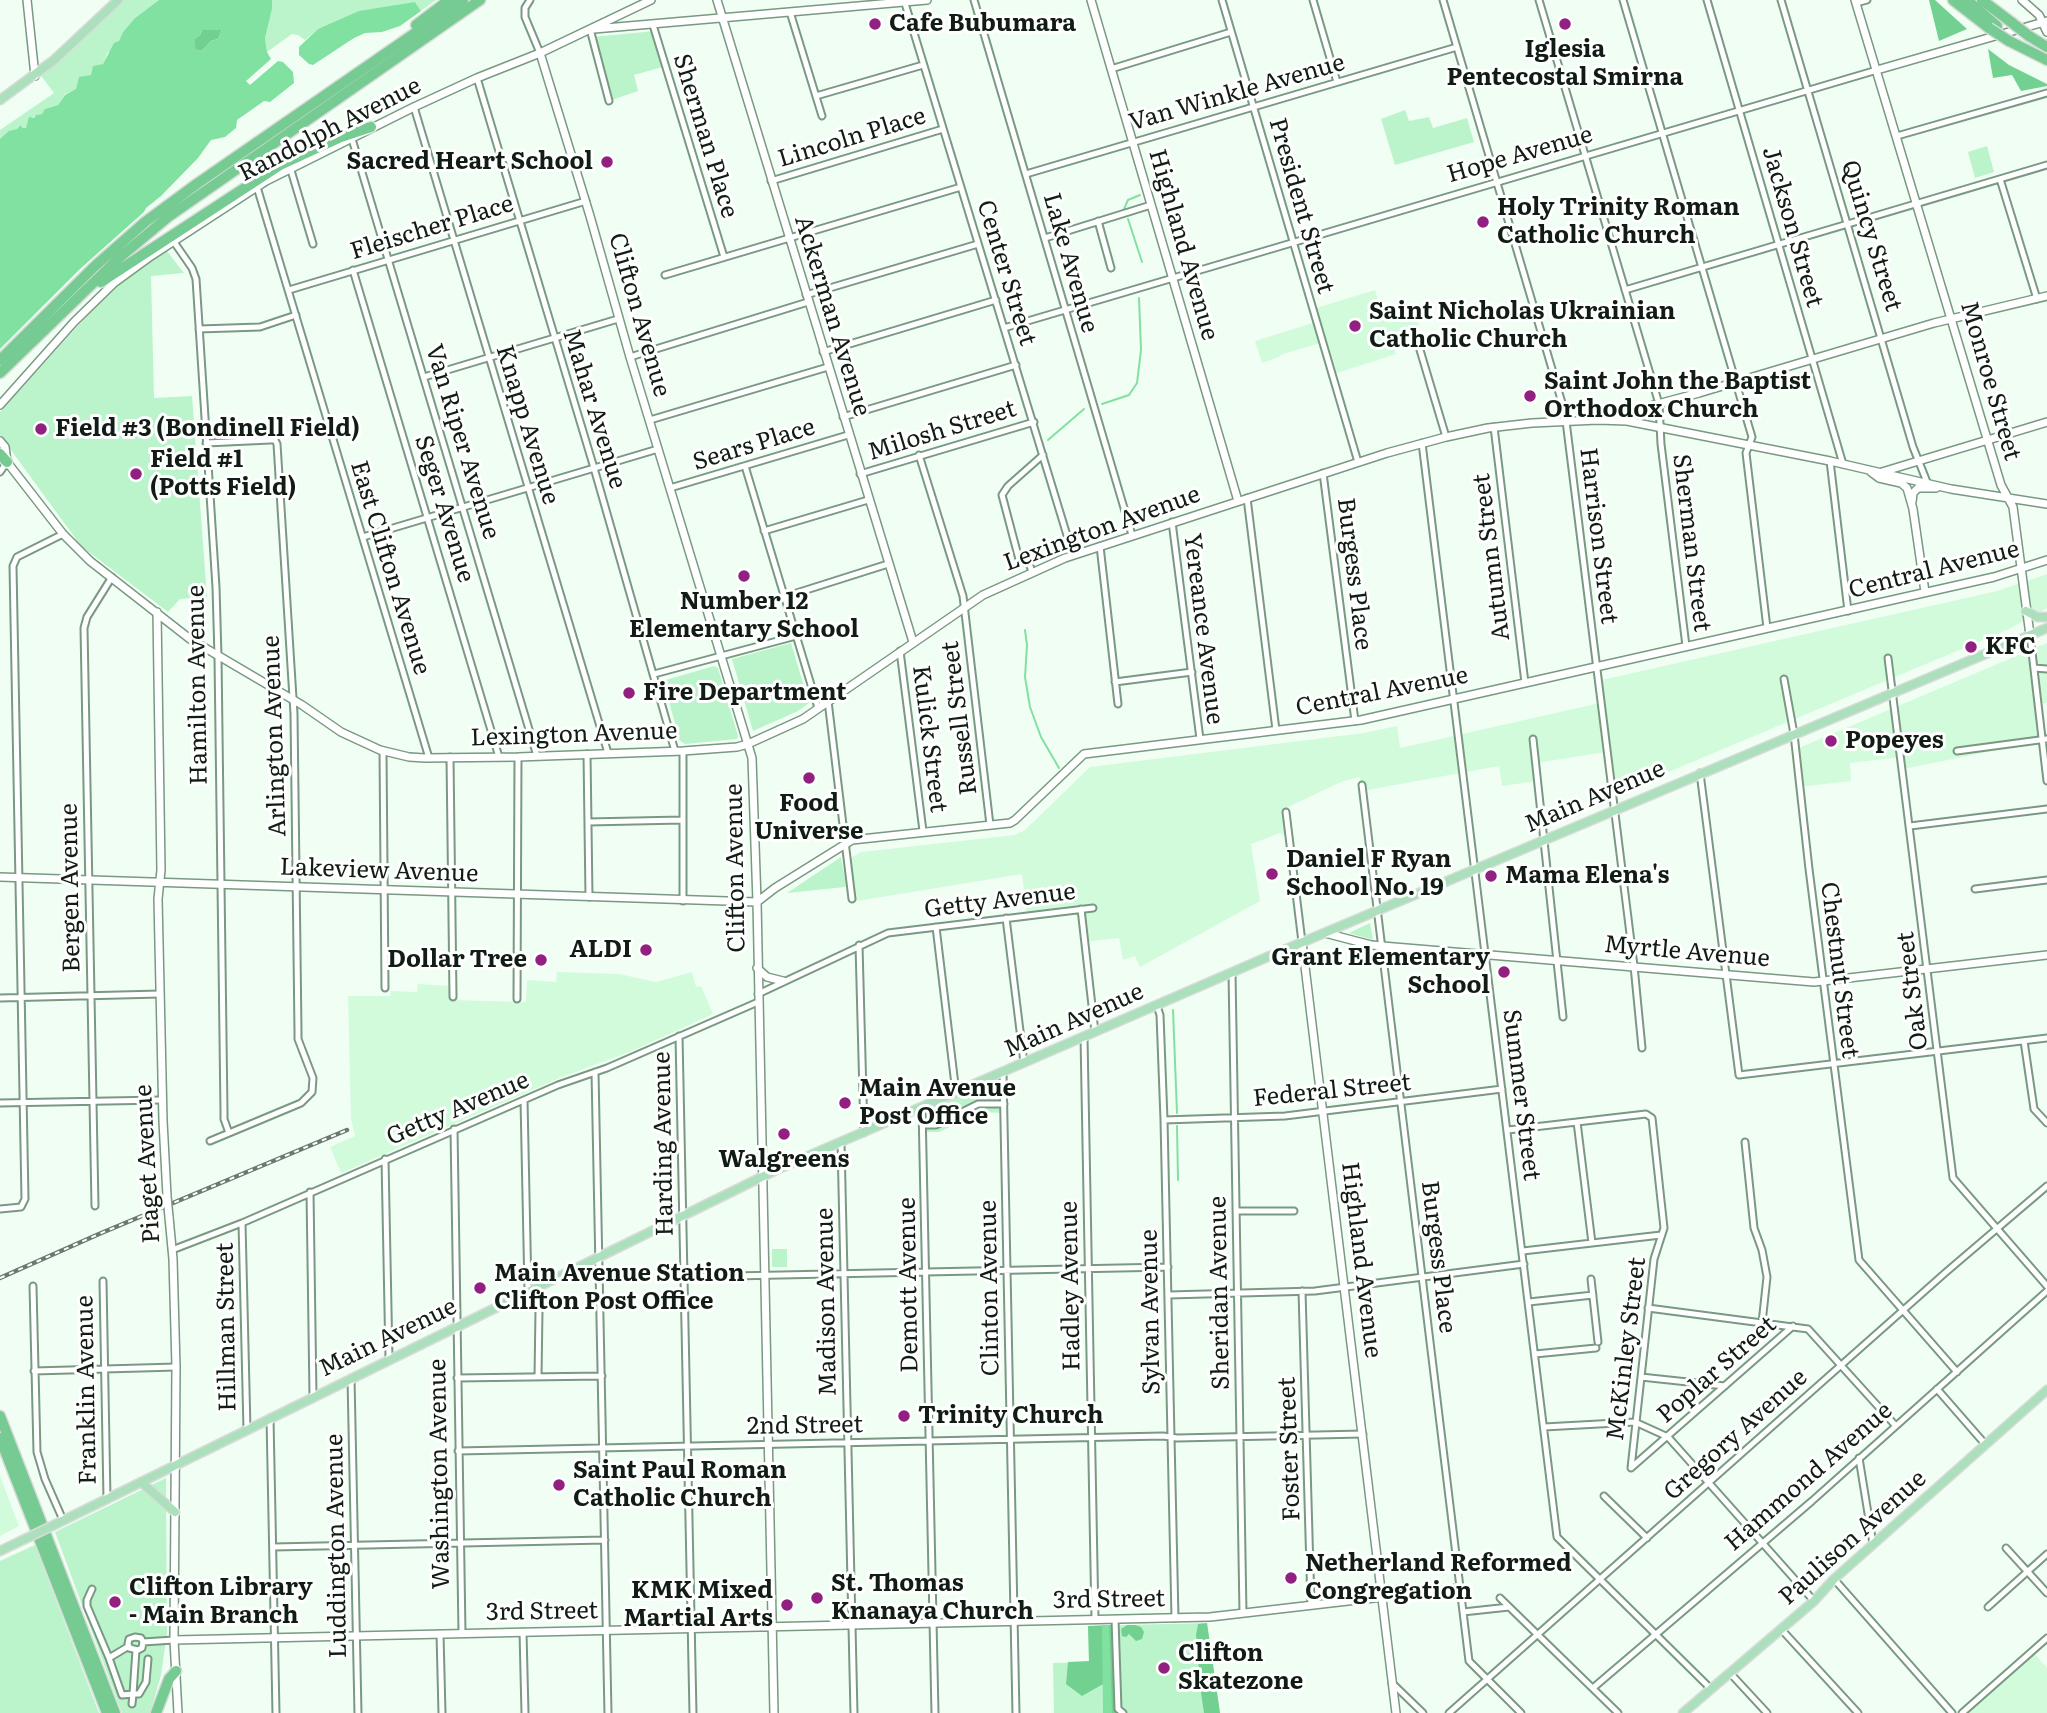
<!DOCTYPE html>
<style>
body{margin:0}
canvas{display:block;background:#f1fef4}
</style>
<canvas width="2047" height="1713"></canvas>
<script>
const context = document.querySelector('canvas').getContext('2d');
context.lineJoin = 'round';
function fillPath(path, color) {
  context.fillStyle = color;
  context.fill(path, 'evenodd');
}
function shape(rows) {
  const path = new Path2D();
  for (const r of rows) {
    path.moveTo(r[0], r[1]);
    for (let i = 2; i < r.length; i += 2) path.lineTo(r[i], r[i + 1]);
  }
  return path;
}
function trace(path, color, width, dash) {
  context.strokeStyle = color;
  context.lineWidth = width;
  context.lineCap = dash ? 'butt' : 'round';
  context.setLineDash(dash || []);
  context.stroke(path);
}
function write(font, color, halo, rows, align = 'center') {
  context.font = font + ' Literata,serif';
  context.lineWidth = 6;
  context.setLineDash([]);
  context.textBaseline = 'middle';
  context.strokeStyle = halo;
  context.fillStyle = color;
  for (const [text, x, y, turn = 0] of rows) {
    context.save();
    context.translate(x, y);
    context.rotate((+turn || 0) * Math.PI / 180);
    context.textAlign = isNaN(turn) ? turn : align;
    if (halo) context.strokeText(text, 0, 0);
    context.fillText(text, 0, 0);
    context.restore();
  }
}
fillPath(shape([
 [1375,290,1382,314,1412,305,1419,326,1406,330,1407,333,1392,338,1396,354,1337,373,1327,341,1280,355,1279,357,1262,363,1255,341,1319,321,1316,308],
 [2047,574,2047,608,2007,630,1611,796,1606,752,1536,763,1537,781,1502,786,1499,766,1362,791,1360,777,1343,781,1286,808,1289,839,1280,833,1251,844,1260,901,1140,967,1135,956,1123,960,1119,938,1083,942,1079,909,1027,914,1022,874,851,902,849,859,861,852,1015,835,1025,830,1090,767,1364,733,1397,726,1400,748,1600,703,1597,681,1997,591],
 [2047,643,2047,703,2038,704,2042,741,1903,769,1901,757,1850,763,1851,781,1799,787,1794,750],
 [557,972,619,974,656,982,692,972,696,987,701,986,713,1014,632,1051,562,1077,341,1173,330,1147,355,1136,351,1119,348,996,390,996,391,991,417,992,418,984,450,986,450,1000,526,1002,527,980,556,982],
 [0,1476,19,1526,0,1536],
 [2032,1651,2047,1668,2047,1713,1962,1713]
]), '#d2fbdc');
fillPath(shape([
 [118,0,159,0,135,18,123,32,119,41,111,52,108,52,103,64,94,66,91,75,79,79,76,90,65,94,58,105,51,107,42,114,36,115,29,121,26,128,23,128,19,125,17,129,0,139,0,130,54,93,39,73],
 [272,0,436,0,421,11,415,2,318,29,305,40,298,35,292,34,267,52,265,38,272,9],
 [655,31,666,66,634,75,638,91,609,101,592,37],
 [1405,110,1409,121,1429,117,1433,128,1467,118,1474,142,1395,165,1381,119],
 [1987,146,1994,172,1975,178,1968,152],
 [167,251,184,273,151,276,154,398,192,396,207,597,180,599,168,612,81,546,0,435,0,412,95,307,126,277],
 [791,643,809,703,798,711,753,731,732,659],
 [714,666,718,668,738,736,737,739,685,744,680,741,664,684,666,680],
 [841,857,846,885,845,887,787,893],
 [1370,923,1373,940,1349,933],
 [1003,1073,1004,1113,982,1112,939,1132,923,1132,922,1108],
 [772,1249,787,1249,787,1267,772,1267],
 [166,1478,167,1633,161,1675,150,1713,122,1713,55,1532],
 [35,1545,99,1713,0,1713,0,1561],
 [1207,1623,1220,1713,1054,1713,1053,1663,1089,1662,1088,1626]
]), '#bbf4cb');
fillPath(shape([
 [1929,0,1935,0,1967,29,1939,41],
 [202,30,222,30,218,39,211,41,202,51,195,50,194,39,200,35],
 [1988,49,2009,65,2047,84,2047,86,2021,91,2012,75,1993,78],
 [1207,1623,1220,1713,1204,1713,1201,1693,1196,1635,1198,1624],
 [1112,1625,1115,1710,1118,1713,1107,1713,1105,1683,1082,1696,1066,1684,1068,1662,1089,1661,1088,1626],
 [1127,1625,1135,1625,1141,1627,1144,1632,1142,1639,1136,1641,1129,1634,1126,1637,1122,1636,1121,1629]
]), '#72d191');
fillPath(shape([
 [159,0,272,0,272,9,265,38,267,52,271,59,246,81,250,85,278,61,283,62,293,72,294,83,270,102,264,101,237,120,236,128,225,137,211,140,198,158,161,196,146,208,144,212,80,269,0,349,0,139,9,131,17,129,20,125,23,128,26,128,29,117,34,118,36,115,42,114,45,109,58,105,65,95,76,89,79,77,91,75,93,66,103,64,114,43,119,41,123,32,135,18],
 [202,30,222,30,218,39,211,41,202,51,196,50,194,39,200,35],
 [415,2,421,11,400,26,382,32,365,33,354,38,313,65,309,64,299,55,299,47,318,29,359,11],
 [1102,1625,1109,1625,1112,1713,1103,1713,1103,1711]
]), '#81e1a0');
trace(shape([
 [1124,209,1128,200,1140,195],
 [1128,219,1142,262],
 [1102,404,1129,395,1137,383,1141,350,1139,298],
 [1048,440,1084,409],
 [1025,630,1027,645,1025,677,1030,707,1041,737,1059,768],
 [1173,1010,1177,1113],
 [1177,1126,1178,1180]
]), '#81e1a0', 2);
const street = shape([
 [530,0,525,8,525,17,540,53],
 [904,0,1073,555],
 [974,0,1132,535],
 [1222,0,1358,462],
 [1313,0,1337,82],
 [1443,0,1565,413,1634,966,1642,1048],
 [1539,0,1659,404,1661,444,1686,646],
 [1623,0,1752,437,1746,453,1767,628],
 [1707,0,1843,464],
 [1781,0,1913,447,1927,482],
 [1856,3,1867,0],
 [790,12,822,116],
 [653,25,724,257],
 [590,29,609,101],
 [1111,69,1231,32],
 [477,78,594,468,675,751],
 [816,96,923,65],
 [414,107,608,753],
 [1897,136,2047,93],
 [352,139,537,756],
 [290,167,313,244],
 [1026,174,1457,47],
 [2000,179,2037,299],
 [771,181,943,129],
 [257,187,429,758],
 [1098,221,1111,268],
 [1045,238,1151,205],
 [174,242,192,268,196,279,216,587,218,657,224,1112,224,1119,229,1133],
 [353,270,499,757],
 [665,275,961,187],
 [289,290,586,201],
 [1625,290,2047,165],
 [806,295,978,244],
 [1004,328,1877,70],
 [199,329,260,327,296,315],
 [1420,350,1446,437],
 [823,352,996,300],
 [630,357,808,302],
 [424,377,618,319],
 [843,417,1016,365],
 [650,420,828,367],
 [1494,427,1525,683],
 [206,443,270,440,275,440,277,444,294,714,298,1032,298,1039,313,1078,312,1092,301,1103,210,1141],
 [1422,443,1557,1537,1711,1689],
 [919,455,963,596,990,825],
 [1830,461,1848,611],
 [745,466,818,708],
 [0,472,7,462],
 [1323,473,1355,721],
 [860,474,1034,422],
 [670,488,848,435],
 [1247,498,1276,730],
 [1172,522,1200,739],
 [764,531,868,500],
 [363,537,658,449],
 [1100,546,1118,704],
 [1032,572,1028,560,1020,563,1002,495,1008,486,1043,455],
 [784,597,888,564],
 [2030,635,2047,781],
 [900,651,923,831],
 [1888,658,1953,1178,2047,1286],
 [2034,668,2047,669],
 [654,674,796,636],
 [1784,679,1794,734,1809,869,1859,1260,1957,1372],
 [1115,682,1192,672],
 [828,701,852,899],
 [1533,739,1563,1017],
 [383,751,385,988],
 [683,751,683,901],
 [1957,751,2047,739],
 [587,754,589,897],
 [450,757,453,997],
 [1700,773,1739,1075,2047,1038],
 [1362,785,1469,1661,1521,1713],
 [1286,812,1302,942],
 [588,822,682,820],
 [1910,826,2047,809],
 [1975,889,2047,880],
 [1081,909,1095,1032],
 [1006,918,1024,1063],
 [936,927,956,1093],
 [859,945,864,1133],
 [1232,973,1243,1613],
 [758,994,888,933,1093,908],
 [0,998,160,994],
 [517,999,518,757],
 [1157,1006,1160,1015,1164,1120,1175,1618],
 [679,1036,693,1713],
 [1084,1037,1095,1619],
 [2024,1041,2034,1109,2047,1123],
 [595,1072,608,1713],
 [1003,1073,1016,1713],
 [524,1100,528,1291],
 [0,1103,162,1100],
 [922,1108,935,1713],
 [1164,1120,1285,1116,1502,1089],
 [1577,1122,1592,1243],
 [923,1125,936,1125,978,1104,1004,1104],
 [454,1129,462,1633],
 [1508,1130,1646,1114,1652,1118,1664,1228,1654,1259,1631,1468],
 [1745,1142,1754,1228,1762,1250,1767,1277,1762,1323],
 [841,1143,854,1713],
 [385,1159,389,1359],
 [310,1192,313,1396],
 [95,1206,84,628,87,617,112,577],
 [0,1209,21,1207,25,1199,13,566,17,557,63,534],
 [1237,1211,1294,1211],
 [242,1223,247,1430],
 [172,1250,242,1223,558,1085,607,1068,758,1002],
 [1523,1251,1661,1235],
 [684,1277,1168,1267],
 [1591,1279,1598,1342],
 [103,1281,107,1499],
 [33,1286,37,1452,45,1479,63,1520],
 [1302,1291,1311,1605],
 [1169,1295,1315,1291,1524,1264],
 [1529,1302,1593,1295],
 [1648,1308,1808,1329,1895,1425],
 [1535,1354,1596,1348],
 [34,1371,176,1367],
 [538,1377,539,1310],
 [1641,1377,1725,1386],
 [351,1378,358,1713],
 [457,1378,602,1376],
 [1937,1389,1985,1444],
 [270,1418,276,1713],
 [1544,1427,1635,1422,1668,1437,1814,1601],
 [458,1451,1163,1436,1177,1438,1363,1434],
 [1859,1458,1873,1544],
 [1632,1467,1793,1326],
 [1604,1496,1647,1538],
 [273,1547,605,1540],
 [2006,1548,2047,1593],
 [1834,1579,1952,1713],
 [92,1589,87,1600,87,1606,109,1658,129,1646],
 [1500,1598,1618,1713],
 [1988,1607,2047,1554],
 [1463,1612,1509,1607],
 [1115,1619,1118,1709,1123,1713],
 [1781,1629,1858,1713],
 [523,1632,525,1713],
 [440,1634,442,1713],
 [143,1642,142,1648,138,1650,129,1648,128,1644,129,1639,135,1637,141,1638,143,1642,174,1640],
 [109,1658,122,1695,133,1694,136,1650],
 [1730,1673,1767,1713],
 [1392,1683,1423,1713],
 [1593,1688,1812,1501,2047,1291],
 [132,1704,133,1694,139,1694,146,1682,148,1659],
 [1449,1713,1945,1273,2047,1186],
 [1962,1713,2047,1638]
]);
const secondary = shape([
 [27,0,35,76],
 [717,0,913,642],
 [1091,0,1238,501],
 [1855,0,2001,485,2013,507,2030,635],
 [2022,0,2039,15,2047,32],
 [594,29,927,0],
 [540,53,590,216,630,357,752,758,757,902,774,1713],
 [1877,70,2047,21],
 [0,405,74,322,114,283,151,256,266,181,414,107,477,78,540,53,651,0],
 [1609,417,1699,393,1934,323,2047,296],
 [0,441,5,447,7,462,63,534,90,561,190,639,302,705,341,732,380,750,409,757,425,758,518,757,683,751,737,747,748,744,803,719,983,595,1065,558,1387,453,1446,437,1488,428,1532,423,1598,420,1627,421,1830,461,1951,489,2047,504],
 [1871,472,1879,478,1901,483,1907,488,1913,509,1925,592],
 [1882,472,2047,422],
 [1912,502,1913,493,1918,488,1936,488],
 [157,612,161,870,158,899,163,1121,167,1196],
 [0,877,757,902],
 [757,902,775,888,852,840,1010,823,1015,820,1084,754,1361,720,1994,577,2047,560],
 [1325,933,1371,945,1394,947,1814,982,2047,955],
 [1302,942,1396,1713],
 [757,968,767,977,783,981],
 [169,1217,173,1259,176,1367,174,1640,178,1713],
 [174,1640,1210,1617,1460,1588]
]);
const primary = shape([
 [0,100,54,60,118,0],
 [2026,611,2037,617,2047,617],
 [141,1482,175,1512],
 [54,1525,776,1170,1265,958,2047,628],
 [0,1551,29,1537],
 [1683,1713,1814,1601,1834,1579,2047,1390]
]);
const highway = shape([
 [1953,0,1989,28],
 [1967,0,1997,26],
 [1982,0,2011,22],
 [416,25,449,0],
 [2029,36,2047,47],
 [2009,41,2047,60],
 [101,282,280,165,341,137,371,127],
 [0,360,95,266,145,222,198,183,463,0],
 [0,373,119,258,168,217,480,0],
 [0,454,7,462],
 [0,1416,115,1713],
 [0,1438,107,1713],
 [156,1713,169,1679,176,1671]
]);
trace(street, '#799982', 9);
trace(secondary, '#799982', 10);
trace(primary, '#d9dbd9', 11);
trace(highway, '#d9dbd9', 13);
trace(street, '#fff', 5);
trace(secondary, '#fff', 7);
trace(primary, '#ace0bd', 8);
trace(highway, '#75cb91', 10);
const rail = shape([
 [0,1278,99,1234,347,1130]
]);
trace(rail, '#6c796f', 4.5);
trace(rail, '#fff', 2, [5]);
const secondaryBridge = shape([
 [167,1196,169,1217]
]);
const primaryBridge = shape([
 [29,1537,54,1525]
]);
const highwayBridge = shape([
 [2011,22,2029,36],
 [1989,28,2009,41]
]);
trace(secondaryBridge, '#799982', 10, []);
trace(primaryBridge, '#d9dbd9', 11, []);
trace(highwayBridge, '#d9dbd9', 13, []);
trace(secondaryBridge, '#fff', 7);
trace(primaryBridge, '#ace0bd', 8);
trace(highwayBridge, '#75cb91', 10);
for (const [x, y, r, color] of [
 [875,24,7,"#912080"],
 [1565,24,7,"#912080"],
 [607,162,7,"#912080"],
 [1483,222,7,"#912080"],
 [1355,326,7,"#912080"],
 [1530,396,7,"#912080"],
 [41,429,7,"#912080"],
 [136,474,7,"#912080"],
 [744,576,7,"#912080"],
 [1971,647,7,"#912080"],
 [629,693,7,"#912080"],
 [1831,741,7,"#912080"],
 [809,778,7,"#912080"],
 [1272,874,7,"#912080"],
 [1491,876,7,"#912080"],
 [646,950,7,"#912080"],
 [541,960,7,"#912080"],
 [1504,972,7,"#912080"],
 [845,1103,7,"#912080"],
 [784,1134,7,"#912080"],
 [480,1288,7,"#912080"],
 [904,1416,7,"#912080"],
 [559,1485,7,"#912080"],
 [1291,1578,7,"#912080"],
 [817,1598,7,"#912080"],
 [115,1602,7,"#912080"],
 [787,1605,7,"#912080"],
 [1164,1668,7,"#912080"]
]) {
  const dot = new Path2D();
  dot.arc(x, y, r, 0, 2 * Math.PI);
  context.fillStyle = color;
  context.fill(dot);
  trace(dot, '#fff', 2.5);
}
write('bold 24px', '#111d14', '#fff', [
 ["Cafe Bubumara",889,24],
 ["Iglesia",1565,50,"center"],
 ["Pentecostal Smirna",1565,78,"center"],
 ["Sacred Heart School",593,162,"right"],
 ["Holy Trinity Roman",1497,208],
 ["Catholic Church",1497,236],
 ["Saint Nicholas Ukrainian",1369,312],
 ["Catholic Church",1369,340],
 ["Saint John the Baptist",1544,382],
 ["Orthodox Church",1544,410],
 ["Field #3 (Bondinell Field)",55,429],
 ["Field #1",150,460],
 ["(Potts Field)",150,488],
 ["Number 12",744,602,"center"],
 ["Elementary School",744,630,"center"],
 ["KFC",1985,647],
 ["Fire Department",643,693],
 ["Popeyes",1845,741],
 ["Food",809,804,"center"],
 ["Universe",809,832,"center"],
 ["Daniel F Ryan",1286,860],
 ["School No. 19",1286,888],
 ["Mama Elena's",1505,876],
 ["ALDI",632,950,"right"],
 ["Grant Elementary",1490,958,"right"],
 ["School",1490,986,"right"],
 ["Dollar Tree",527,960,"right"],
 ["Main Avenue",859,1089],
 ["Post Office",859,1117],
 ["Walgreens",784,1160,"center"],
 ["Main Avenue Station",494,1274],
 ["Clifton Post Office",494,1302],
 ["Trinity Church",918,1416],
 ["Saint Paul Roman",573,1471],
 ["Catholic Church",573,1499],
 ["Netherland Reformed",1305,1564],
 ["Congregation",1305,1592],
 ["St. Thomas",831,1584],
 ["Knanaya Church",831,1612],
 ["Clifton Library",129,1588],
 ["- Main Branch",129,1616],
 ["KMK Mixed",773,1591,"right"],
 ["Martial Arts",773,1619,"right"],
 ["Clifton",1178,1654],
 ["Skatezone",1178,1682]
], 'left');
write('24px', '#111d14', '#fff', [
 ["Van Winkle Avenue",1237,93,-16],
 ["Randolph Avenue",330,130,-27],
 ["Sherman Place",705,136,73],
 ["Lincoln Place",852,138,-17],
 ["Hope Avenue",1520,155,-16],
 ["President Street",1301,206,74],
 ["Jackson Street",1792,227,74],
 ["Fleischer Place",432,228,-17],
 ["Quincy Street",1871,236,73],
 ["Highland Avenue",1183,245,74],
 ["Lake Avenue",1070,263,74],
 ["Center Street",1006,273,73],
 ["Clifton Avenue",639,315,74],
 ["Ackerman Avenue",832,316,73],
 ["Monroe Street",1990,381,74],
 ["Mahar Avenue",594,409,73],
 ["Knapp Avenue",527,425,73],
 ["Milosh Street",942,431,-17],
 ["Van Riper Avenue",462,442,73],
 ["Sears Place",754,445,-17],
 ["Seger Avenue",444,509,73],
 ["Lexington Avenue",1102,529,-20],
 ["Harrison Street",1598,536,83],
 ["Sherman Street",1691,543,83],
 ["Autumn Street",1492,557,-97],
 ["East Clifton Avenue",390,568,73],
 ["Central Avenue",1934,570,-14],
 ["Burgess Place",1354,574,83],
 ["Yereance Avenue",1203,629,83],
 ["Hamilton Avenue",198,685,-91],
 ["Central Avenue",1382,692,-11],
 ["Russell Street",960,718,-97],
 ["Lexington Avenue",574,735,-2],
 ["Arlington Avenue",275,736,-92],
 ["Kulick Street",929,739,83],
 ["Main Avenue",1595,797,-23],
 ["Clifton Avenue",736,868,-91],
 ["Lakeview Avenue",379,871,2],
 ["Bergen Avenue",71,888,-91],
 ["Getty Avenue",1000,901,-7],
 ["Myrtle Avenue",1687,952,5],
 ["Chestnut Street",1839,970,83],
 ["Oak Street",1913,991,-97],
 ["Main Avenue",1074,1021,-24],
 ["Federal Street",1332,1091,-6],
 ["Summer Street",1521,1095,83],
 ["Getty Avenue",458,1109,-23],
 ["Harding Avenue",664,1144,-91],
 ["Piaget Avenue",148,1164,-93],
 ["Burgess Place",1438,1257,83],
 ["Highland Avenue",1361,1260,83],
 ["Demott Avenue",909,1285,-91],
 ["Hadley Avenue",1071,1286,-91],
 ["Clinton Avenue",990,1288,-91],
 ["Sheridan Avenue",1220,1293,-91],
 ["Madison Avenue",827,1302,-91],
 ["Sylvan Avenue",1151,1312,-91],
 ["Hillman Street",227,1327,-91],
 ["Main Avenue",388,1338,-26],
 ["McKinley Street",1627,1349,-83],
 ["Poplar Street",1717,1370,-41],
 ["Franklin Avenue",87,1390,-91],
 ["2nd Street",805,1426,-1],
 ["Gregory Avenue",1736,1435,-42],
 ["Foster Street",1290,1449,-92],
 ["Washington Avenue",440,1474,-91],
 ["Hammond Avenue",1809,1477,-41],
 ["Paulison Avenue",1853,1538,-42],
 ["Luddington Avenue",337,1546,-91],
 ["3rd Street",1109,1600,-1],
 ["3rd Street",542,1612,-1]
]);
</script>
